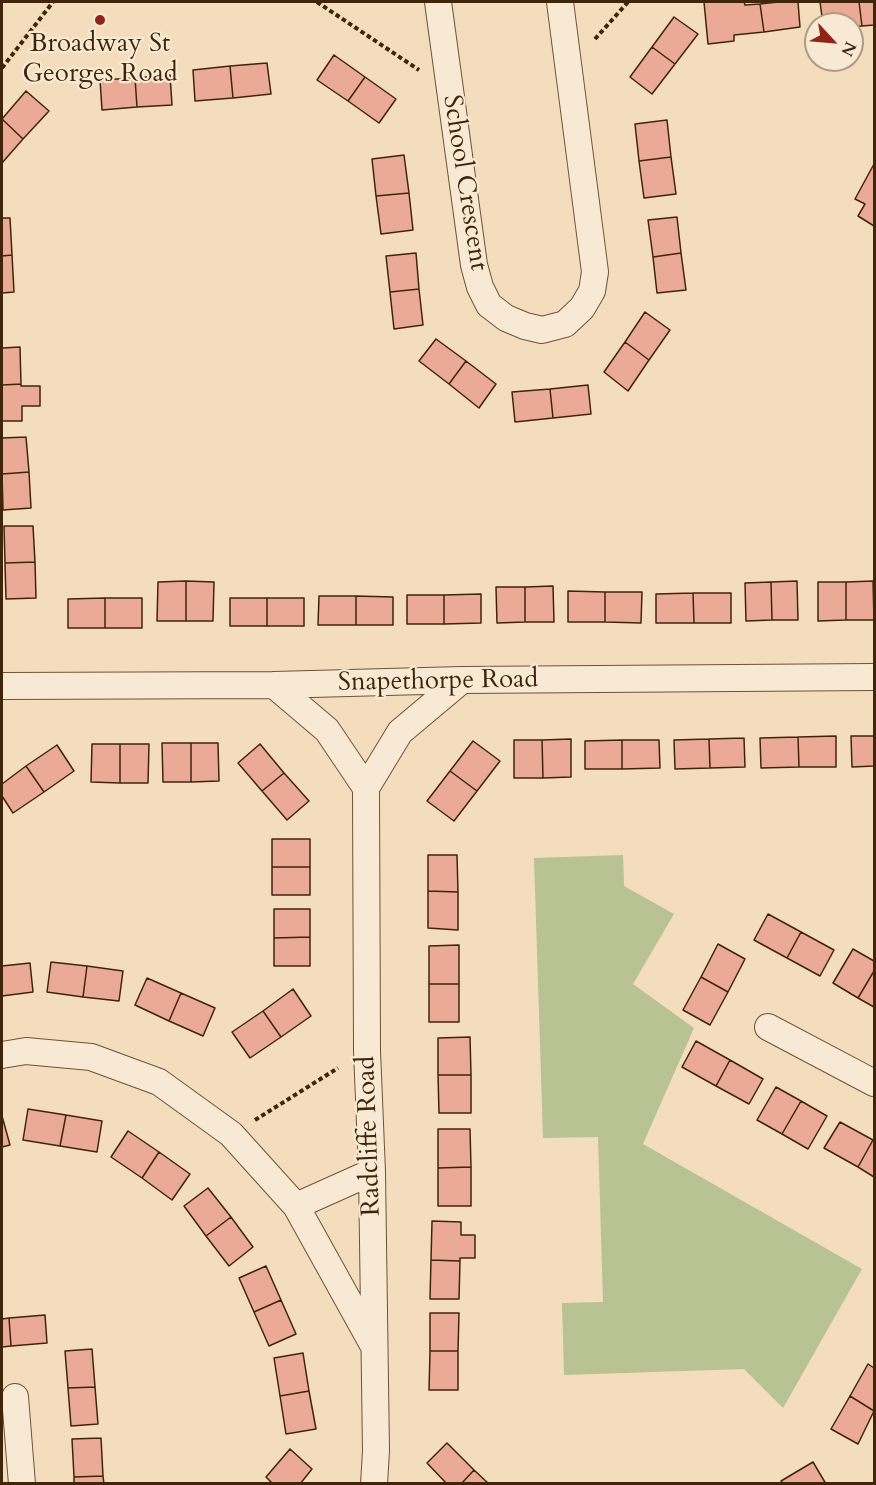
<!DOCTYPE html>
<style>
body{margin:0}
#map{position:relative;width:876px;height:1485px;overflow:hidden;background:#f4ddbd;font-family:Cardo,serif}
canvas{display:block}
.frame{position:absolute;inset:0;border:3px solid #41250b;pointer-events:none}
.north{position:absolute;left:804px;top:12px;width:60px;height:60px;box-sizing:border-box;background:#f8e9d4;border:2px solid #af9b84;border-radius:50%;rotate:116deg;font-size:16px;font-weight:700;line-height:24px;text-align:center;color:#41250b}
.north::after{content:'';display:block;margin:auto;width:21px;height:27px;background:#8f2418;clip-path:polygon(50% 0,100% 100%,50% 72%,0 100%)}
</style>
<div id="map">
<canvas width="876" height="1485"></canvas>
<div class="frame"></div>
<div class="north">N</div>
</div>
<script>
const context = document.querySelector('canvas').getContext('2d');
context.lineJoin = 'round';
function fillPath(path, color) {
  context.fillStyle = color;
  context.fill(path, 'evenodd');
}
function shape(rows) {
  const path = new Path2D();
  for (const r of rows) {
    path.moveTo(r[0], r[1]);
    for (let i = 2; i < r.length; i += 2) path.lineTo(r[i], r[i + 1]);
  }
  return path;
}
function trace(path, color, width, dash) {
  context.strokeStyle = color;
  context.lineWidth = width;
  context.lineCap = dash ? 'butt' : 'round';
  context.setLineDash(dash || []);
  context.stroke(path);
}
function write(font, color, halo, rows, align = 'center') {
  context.font = font + ' Cardo,serif';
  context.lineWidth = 4.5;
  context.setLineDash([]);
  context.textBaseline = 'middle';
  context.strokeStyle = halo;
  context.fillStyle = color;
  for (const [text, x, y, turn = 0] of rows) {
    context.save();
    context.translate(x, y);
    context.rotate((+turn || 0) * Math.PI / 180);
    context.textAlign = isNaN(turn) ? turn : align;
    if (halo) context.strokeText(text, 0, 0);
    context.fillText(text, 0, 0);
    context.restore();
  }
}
fillPath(shape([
 [623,855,624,886,674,914,633,984,694,1028,643,1144,862,1269,783,1408,744,1369,564,1375,562,1303,603,1302,598,1137,543,1138,534,858]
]), '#b9c293');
const building = shape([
 [704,2,744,2,745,5,760,4,764,32,734,35,734,41,708,44,704,2],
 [778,2,798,2,800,27,764,32,760,4,778,2],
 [820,2,859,2,862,26,852,27,852,24,823,24,820,2],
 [859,2,874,2,874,25,862,26,859,2],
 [674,17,698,34,675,64,652,47,674,17],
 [652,47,675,64,652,94,630,77,652,47],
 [334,55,365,77,348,101,317,80,334,55],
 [267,63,271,94,233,98,230,66,267,63],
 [230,66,233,98,195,101,193,70,230,66],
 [170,75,172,105,137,107,135,78,170,75],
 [365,77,396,99,379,123,348,101,365,77],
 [135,78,137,107,102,110,100,80,135,78],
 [26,91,49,111,23,139,2,119,26,91],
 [2,119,23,139,2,163,2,119],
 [667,120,671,157,639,161,635,124,667,120],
 [404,155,409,193,376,196,372,159,404,155],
 [671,157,676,194,644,198,639,161,671,157],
 [874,164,874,226,858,216,865,204,855,199,874,164],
 [409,193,413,230,381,234,376,196,409,193],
 [677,217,681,253,653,257,648,220,677,217],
 [2,218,10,218,12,255,2,256,2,218],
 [416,253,419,289,390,292,386,256,416,253],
 [681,253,686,290,657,293,653,257,681,253],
 [12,255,14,292,2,293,2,256,12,255],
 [419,289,423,325,394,329,390,292,419,289],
 [645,312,670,330,649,360,625,342,645,312],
 [436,339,466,361,449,384,419,361,436,339],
 [625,342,649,360,628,391,604,372,625,342],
 [20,347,21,384,2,385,2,348,20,347],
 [466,361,496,384,479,408,449,384,466,361],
 [21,384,21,386,40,386,40,406,22,406,22,421,2,421,2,385,21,384],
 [588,385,591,414,553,418,550,389,588,385],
 [550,389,553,418,515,422,512,392,550,389],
 [26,437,29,472,2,474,2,438,26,437],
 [29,472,31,508,3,510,2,474,29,472],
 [4,526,33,526,35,562,5,563,4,526],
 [35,562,36,598,6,599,5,563,35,562],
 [186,581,186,621,157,621,158,582,186,581],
 [186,581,214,582,213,621,186,621,186,581],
 [797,581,798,620,772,620,771,582,797,581],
 [873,581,874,620,846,620,846,582,873,581],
 [771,582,772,620,746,621,745,583,771,582],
 [818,582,846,582,846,620,818,621,818,582],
 [553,586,554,622,525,622,525,587,553,586],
 [496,587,525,587,525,622,497,623,496,587],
 [568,591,605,592,605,622,568,622,568,591],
 [605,592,642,592,641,623,605,622,605,592],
 [693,593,694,623,656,623,656,594,693,593],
 [693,593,731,593,731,623,694,623,693,593],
 [481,594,481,623,444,624,444,595,481,594],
 [407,595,444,595,444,624,407,624,407,595],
 [319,596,356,596,356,625,318,625,319,596],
 [356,596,393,597,393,625,356,625,356,596],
 [105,598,105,628,68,628,68,599,105,598],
 [105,598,142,598,142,628,105,628,105,598],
 [230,598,267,598,267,626,230,626,230,598],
 [267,598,304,598,304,626,267,626,267,598],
 [836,736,836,767,799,767,798,737,836,736],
 [851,736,874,736,874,766,852,767,851,736],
 [798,737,799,767,761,768,760,738,798,737],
 [744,738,745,767,710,768,709,739,744,738],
 [571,739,571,777,543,778,542,740,571,739],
 [709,739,710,768,675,769,674,740,709,739],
 [514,740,542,740,543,778,514,778,514,740],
 [622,740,659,740,660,768,622,769,622,740],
 [622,740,622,769,585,769,585,741,622,740],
 [473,741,500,761,477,791,450,771,473,741],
 [162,743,191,743,191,782,163,782,162,743],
 [191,743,218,743,219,781,191,782,191,743],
 [92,744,120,744,120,783,91,782,92,744],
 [120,744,149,744,148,783,120,783,120,744],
 [260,744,284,773,262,791,238,763,260,744],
 [57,745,74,771,44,792,26,766,57,745],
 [26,766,44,792,13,813,2,796,2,784,26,766],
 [450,771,477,791,454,821,427,801,450,771],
 [284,773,309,801,287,820,262,791,284,773],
 [272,839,310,839,310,867,272,867,272,839],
 [428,855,457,855,458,892,428,891,428,855],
 [272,867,310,867,310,895,272,895,272,867],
 [428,891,458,892,458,930,428,928,428,891],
 [274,909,310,909,310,937,274,938,274,909],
 [768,914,801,932,787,958,754,940,768,914],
 [801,932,834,950,820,976,787,958,801,932],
 [310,937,310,966,274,966,274,938,310,937],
 [718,944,745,959,728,992,701,977,718,944],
 [459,945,459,984,429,984,429,946,459,945],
 [853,949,874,961,874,971,858,998,833,983,853,949],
 [51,962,87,966,83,997,47,992,51,962],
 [30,963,33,992,2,996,2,966,30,963],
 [87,966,123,971,119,1001,83,997,87,966],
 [874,971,874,1007,858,998,874,971],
 [701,977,728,992,710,1025,683,1010,701,977],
 [147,978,181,993,169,1021,135,1005,147,978],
 [429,984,459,984,459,1022,429,1022,429,984],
 [293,989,311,1016,281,1037,263,1011,293,989],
 [181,993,215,1008,203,1036,169,1021,181,993],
 [263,1011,281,1037,250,1058,232,1032,263,1011],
 [470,1037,471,1075,438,1075,438,1038,470,1037],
 [696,1041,730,1060,716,1086,682,1067,696,1041],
 [730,1060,763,1079,749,1104,716,1086,730,1060],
 [438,1075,471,1075,471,1113,439,1113,438,1075],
 [776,1087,801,1101,782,1134,757,1120,776,1087],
 [801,1101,827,1116,808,1149,782,1134,801,1101],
 [28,1109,66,1115,60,1146,23,1140,28,1109],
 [66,1115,102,1121,97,1152,60,1146,66,1115],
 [2,1116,10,1145,2,1147,2,1116],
 [840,1122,873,1140,858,1167,824,1148,840,1122],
 [438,1129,470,1129,471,1167,438,1168,438,1129],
 [128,1131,159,1152,142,1178,111,1157,128,1131],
 [873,1140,874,1141,874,1177,858,1167,873,1140],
 [159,1152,190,1174,172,1200,142,1178,159,1152],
 [471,1167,471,1206,438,1206,438,1168,471,1167],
 [208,1188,231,1217,206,1236,184,1206,208,1188],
 [231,1217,253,1247,229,1266,206,1236,231,1217],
 [432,1221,461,1222,461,1235,475,1235,475,1258,460,1258,460,1261,431,1260,432,1221],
 [431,1260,460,1261,459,1299,430,1299,431,1260],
 [266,1266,281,1300,254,1312,239,1278,266,1266],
 [281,1300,296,1334,269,1346,254,1312,281,1300],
 [430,1313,459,1313,458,1351,430,1351,430,1313],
 [45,1315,47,1343,11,1346,9,1318,45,1315],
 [9,1318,11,1346,2,1347,2,1319,9,1318],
 [92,1349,95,1387,68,1388,65,1351,92,1349],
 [430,1351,458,1351,458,1390,429,1390,430,1351],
 [303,1353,309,1391,280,1396,274,1358,303,1353],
 [868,1364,874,1368,874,1411,850,1396,868,1364],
 [95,1387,98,1424,71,1426,68,1388,95,1387],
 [309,1391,316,1429,286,1434,280,1396,309,1391],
 [850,1396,874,1411,858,1444,831,1429,850,1396],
 [101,1438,103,1476,74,1477,72,1439,101,1438],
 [447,1443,474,1470,461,1484,447,1484,427,1463,447,1443],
 [290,1449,312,1469,300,1484,273,1484,266,1477,290,1449],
 [813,1462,826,1484,783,1484,781,1481,813,1462],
 [474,1470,489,1484,461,1484,474,1470],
 [103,1476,104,1484,74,1484,74,1477,103,1476]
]);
fillPath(building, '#eaaa95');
trace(building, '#41250b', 1.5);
const street = shape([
 [438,2,474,265,480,287,489,305,506,318,525,326,542,330,565,324,582,308,592,291,595,272,560,2],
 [274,685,327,730,366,788],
 [2,686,274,685,462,680,874,677],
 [768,1027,874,1083],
 [2,1055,26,1051,91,1057,159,1082,231,1134,296,1206,372,1343],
 [296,1206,372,1172],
 [15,1397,22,1484],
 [374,1484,376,1451,372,1172,367,1051,366,788,400,732,462,680]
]);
trace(street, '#6e5338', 28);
trace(shape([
 [317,2,419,70],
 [595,39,628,2],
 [2,68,53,2],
 [255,1120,338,1068]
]), '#41250b', 4, [4.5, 3]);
trace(street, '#f8e9d4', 26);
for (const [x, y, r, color] of [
 [100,20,6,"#8f2418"]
]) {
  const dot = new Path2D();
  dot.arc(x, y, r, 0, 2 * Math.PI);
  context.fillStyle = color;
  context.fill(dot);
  trace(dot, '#f8e9d4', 2);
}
write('26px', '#41250b', '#f8e9d4', [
 ["Broadway St",100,45],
 ["Georges Road",100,75]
]);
write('26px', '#41250b', '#f8e9d4', [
 ["School Crescent",464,183,81],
 ["Snapethorpe Road",438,682,-1],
 ["Radcliffe Road",370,1136,-92]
]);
</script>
